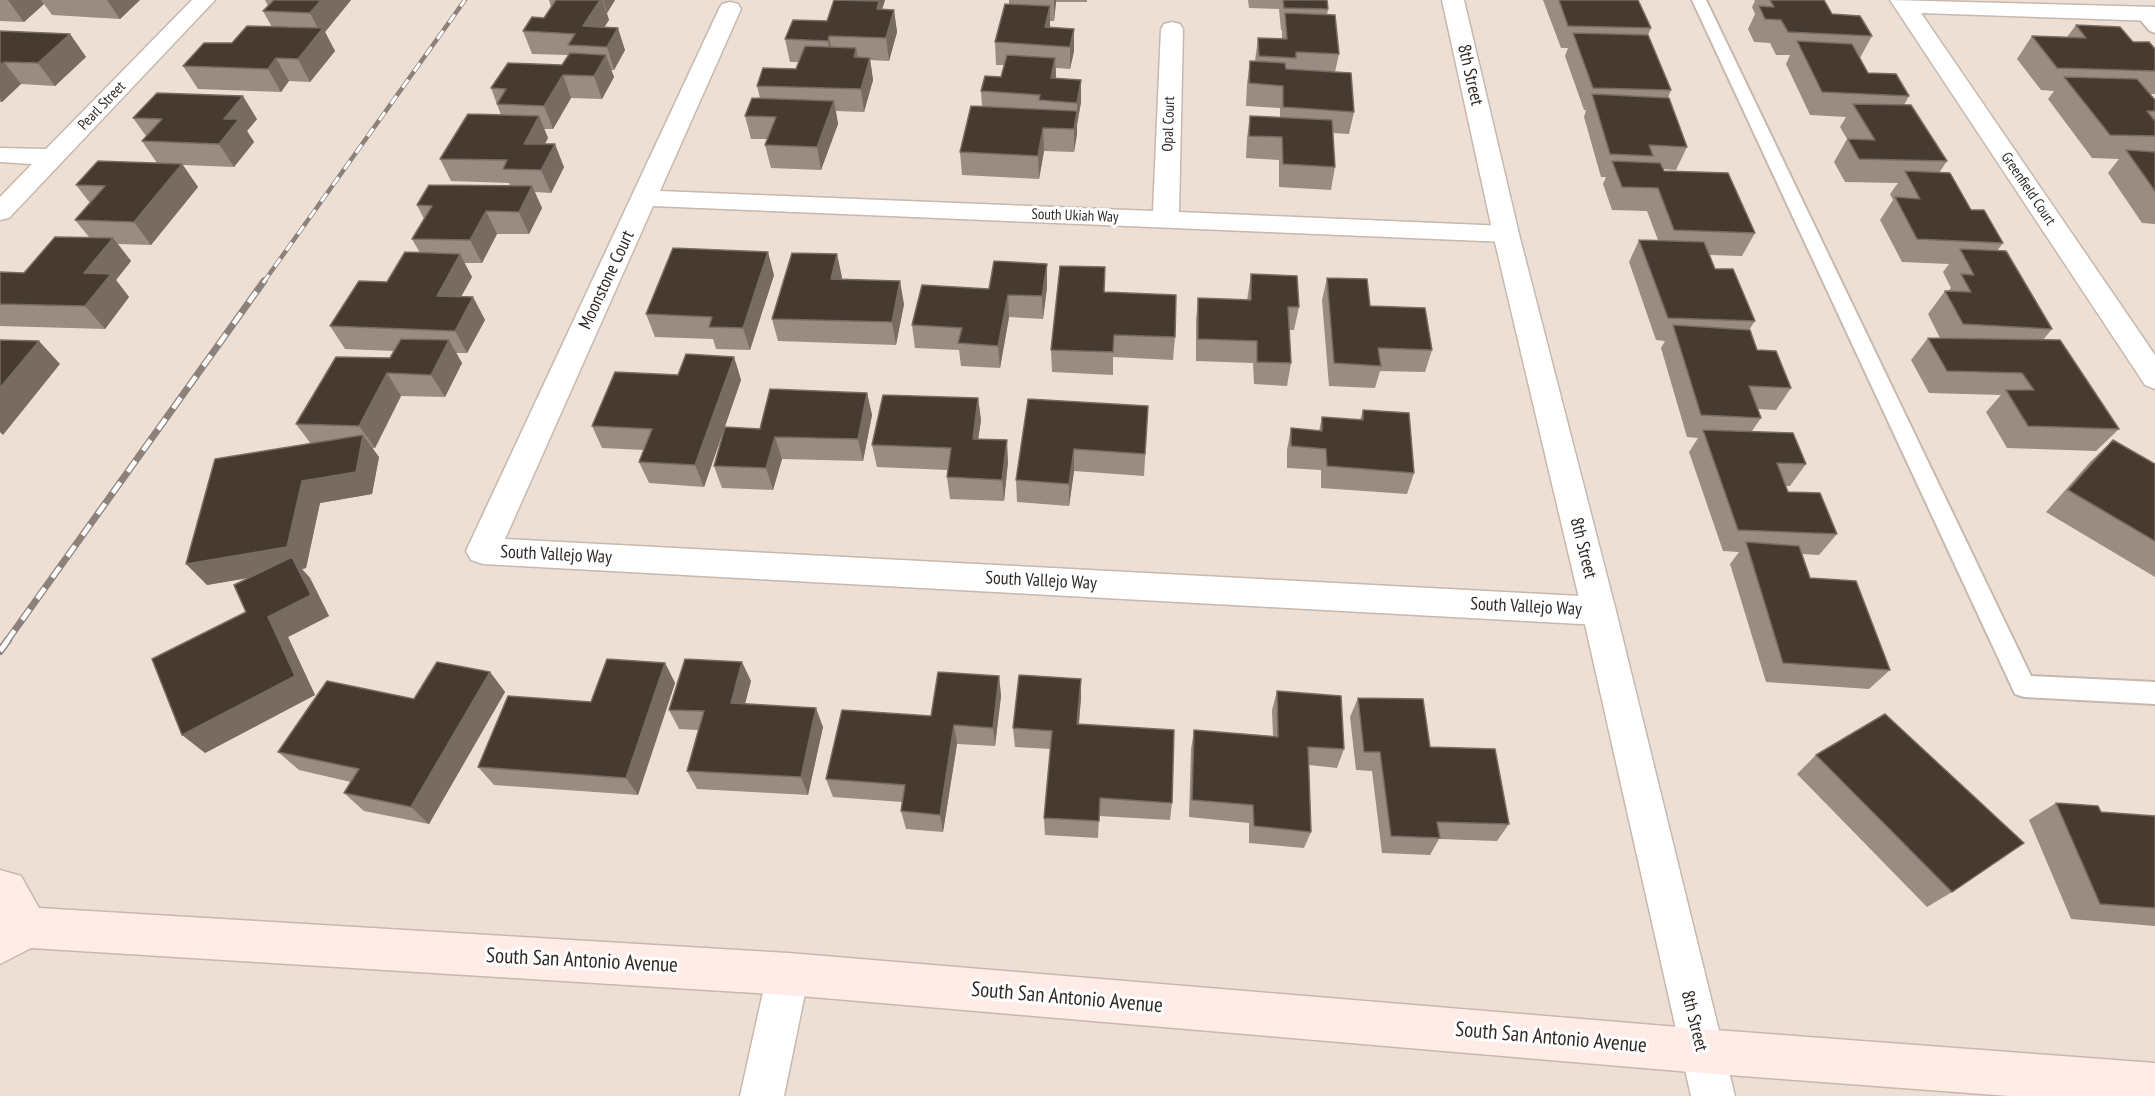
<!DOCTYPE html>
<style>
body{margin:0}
canvas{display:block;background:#eedfd4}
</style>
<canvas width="2155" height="1096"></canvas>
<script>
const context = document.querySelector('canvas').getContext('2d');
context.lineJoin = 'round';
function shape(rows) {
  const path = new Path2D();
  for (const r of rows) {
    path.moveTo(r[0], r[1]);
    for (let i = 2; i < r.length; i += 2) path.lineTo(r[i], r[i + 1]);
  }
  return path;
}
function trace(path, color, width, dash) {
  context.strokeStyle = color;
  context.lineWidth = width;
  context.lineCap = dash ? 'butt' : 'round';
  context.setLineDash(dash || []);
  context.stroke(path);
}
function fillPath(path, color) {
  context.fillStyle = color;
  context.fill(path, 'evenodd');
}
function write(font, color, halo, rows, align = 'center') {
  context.font = font + ' "PT Sans Narrow",sans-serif';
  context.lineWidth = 6;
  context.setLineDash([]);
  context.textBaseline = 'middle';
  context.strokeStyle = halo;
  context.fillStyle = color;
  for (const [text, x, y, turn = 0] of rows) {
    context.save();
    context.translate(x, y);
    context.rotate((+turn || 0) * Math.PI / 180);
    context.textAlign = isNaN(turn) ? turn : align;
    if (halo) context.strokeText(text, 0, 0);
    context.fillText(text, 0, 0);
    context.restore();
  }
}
const service = shape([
 [1692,0,1706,0,2031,676,2155,682,2155,704,2024,697,2015,694,1692,0],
 [2142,10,2155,19,2155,33,2150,31,2135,14,2142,10]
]);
const minor = shape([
 [192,0,215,0,9,218,0,220,0,197,32,164,0,162,0,148,46,149,192,0],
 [1890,0,2155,7,2155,21,1921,13,2155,355,2155,389,2145,385,1890,0],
 [730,2,738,4,741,9,660,191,1153,211,1161,29,1164,24,1172,22,1180,24,1183,29,1179,212,1506,226,1515,228,1519,234,1515,240,1506,242,653,206,505,539,1599,597,1611,601,1616,611,1611,621,1599,625,483,564,471,560,466,551,719,9,722,4,730,2],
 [788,953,803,959,809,974,784,1096,740,1096,767,974,773,959,788,953]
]);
const tertiary = shape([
 [1442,0,1464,0,1519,234,1616,611,1735,1096,1691,1096,1582,611,1493,234,1442,0]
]);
const secondary = shape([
 [0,870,21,876,39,908,788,953,1702,1029,2155,1063,2155,1096,2009,1096,1702,1073,788,995,31,948,0,964,0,870]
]);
trace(service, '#c6b8ad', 4);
trace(minor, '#c6b8ad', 3);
trace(tertiary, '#c6b8ad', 3);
trace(secondary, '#c6b8ad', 3);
fillPath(service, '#fff');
fillPath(minor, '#fff');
fillPath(tertiary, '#fff');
fillPath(secondary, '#ffece7');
const railFar2 = shape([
 [263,283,465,0]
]);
const railFar1 = shape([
 [7,641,264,281]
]);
const rail = shape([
 [0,651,8,640]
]);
trace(railFar2, '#8d827b', 4.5);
trace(railFar1, '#8d827b', 7);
trace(rail, '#8d827b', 8);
trace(railFar2, '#fff', 3, [10]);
trace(railFar1, '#fff', 4.5, [13]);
trace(rail, '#fff', 5, [16]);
fillPath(shape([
 [0,0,140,0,120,19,52,15,44,4,24,22,0,21],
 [265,0,351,0,325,32,335,51,310,82,289,81,281,92,198,89,183,66,232,43,272,27,263,11,268,6],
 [549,0,615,0,607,13,609,20,604,27,625,50,614,70,611,70,614,77,602,99,571,98,553,129,544,129,548,138,545,144,564,167,551,193,535,192,542,208,529,234,497,234,482,263,464,263,472,277,461,297,473,297,485,320,467,353,456,353,462,363,445,397,401,396,375,448,372,448,379,457,372,494,320,503,306,568,302,569,310,578,329,616,288,637,315,695,205,753,246,612,249,578,207,585,311,444,296,424,390,358,394,351,345,349,330,326,387,282,420,253,412,239,424,219,417,205,510,186,509,183,451,181,440,159,501,115,491,88,562,65,568,55,532,54,523,31,544,18,551,7],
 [833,0,885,0,882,9,894,10,897,32,889,61,870,60,873,80,864,112,836,111,838,124,821,170,771,168,765,145,767,139,751,139,745,116,760,98,757,86,796,69,799,62,790,62,785,39,827,21,834,2],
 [997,0,1087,0,1087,2,1056,2,1054,21,1050,21,1050,28,1074,29,1074,51,1070,69,1056,68,1056,78,1081,102,1077,125,1077,134,1074,152,1044,151,1039,179,962,175,960,152,982,106,981,91,1001,77,1004,65,996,65,995,42,1009,4,1009,0],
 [1248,0,1327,0,1328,9,1327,15,1339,54,1335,72,1354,112,1349,134,1333,133,1335,167,1331,190,1279,187,1279,160,1246,158,1247,138,1250,116,1280,117,1280,108,1246,106,1247,84,1250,61,1255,61,1258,38,1282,39,1282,30,1281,30,1279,9,1249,8],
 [1543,0,1638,0,1651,28,1648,35,1671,90,1668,98,1687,147,1676,170,1663,169,1664,171,1755,233,1742,256,1710,255,1715,269,1755,321,1749,330,1757,350,1791,388,1776,410,1758,409,1761,418,1752,431,1806,464,1790,486,1786,486,1788,492,1837,534,1819,555,1802,554,1810,578,1890,670,1869,689,1766,682,1730,564,1739,552,1723,551,1689,452,1698,438,1687,437,1661,348,1665,341,1656,340,1629,262,1639,240,1658,240,1647,211,1612,210,1603,184,1606,177,1601,177,1584,117,1586,110,1584,110,1565,56,1568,48,1561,48],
 [1754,0,1824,0,1832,14,1872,36,1860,58,1868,73,1909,96,1904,105,1947,161,1939,173,1971,210,2003,243,1997,251,2052,329,2043,340,2119,429,2096,451,2007,448,1986,412,2001,395,1929,393,1911,360,1928,338,1940,338,1928,314,1945,291,1948,291,1951,288,1943,272,1949,264,1902,262,1880,220,1893,200,1890,194,1898,183,1845,182,1834,162,1847,139,1840,127,1846,117,1810,115,1786,64,1790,55,1776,55,1770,43,1754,42,1748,29,1755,14,1752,7,1755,1],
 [2076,25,2155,49,2155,94,2149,94,2155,100,2155,224,2142,223,2108,173,2119,159,2092,158,2048,99,2054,91,2041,90,2017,59,2032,36,2067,37],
 [0,31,70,34,86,57,55,86,21,84,2,102,0,102],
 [133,118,257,119,247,131,254,142,234,167,183,165,198,187,151,245,118,244,131,261,116,280,129,297,105,329,0,326,0,272,24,273,89,237,75,220,90,203,76,185,157,163,142,141,146,136],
 [1047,264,1047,287,1043,319,1009,317,1000,368,961,366,959,350,915,348,912,325,989,289],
 [1251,274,1299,307,1294,330,1289,330,1291,363,1287,386,1254,384,1253,363,1196,361,1196,321,1198,298,1247,300],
 [774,275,750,350,716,349,713,339,655,337,646,314],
 [842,277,842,279,904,304,896,345,778,341,772,319],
 [1327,278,1370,306,1432,350,1425,372,1380,371,1375,388,1329,386,1322,300],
 [1105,292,1175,337,1173,360,1113,357,1113,375,1052,372,1051,350],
 [734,357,741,380,704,487,649,483,639,462,644,450,602,448,592,426,678,375],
 [867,393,872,415,863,461,782,459,773,490,722,488,714,466,760,429],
 [978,398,981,420,978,439,1008,462,1004,501,950,499,947,477,948,470,877,467,872,445],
 [1148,406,1144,476,1074,471,1069,506,1017,502,1016,480],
 [1363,410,1414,473,1407,494,1321,488,1321,470,1287,468,1287,450,1291,428,1319,431,1322,417,1360,420],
 [2113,440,2155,464,2155,577,2046,512,2090,462],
 [665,663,675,683,638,795,494,785,478,767,591,702],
 [490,672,505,692,429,824,364,811,344,793,351,782,299,770,278,752,414,699],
 [999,676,1001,696,995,746,957,744,943,832,906,829,901,811,902,802,833,797,826,779],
 [1081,679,1081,698,1079,724,1172,803,1170,820,1099,816,1098,838,1045,835,1044,818,1051,749,1015,747,1013,728],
 [751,681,745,704,823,727,808,795,697,789,687,771,698,730,679,729,669,710],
 [1277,691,1344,749,1337,768,1309,765,1311,832,1304,848,1249,843,1249,823,1189,817,1191,749,1194,730,1273,736,1272,710],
 [1358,698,1430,747,1509,824,1497,841,1439,839,1430,855,1382,853,1372,771,1356,770,1350,717],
 [1816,755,1952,892,1927,907,1797,774],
 [2056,803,2101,812,2155,816,2155,926,2071,919,2029,820]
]), '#9a8c82');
fillPath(shape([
 [8,0,41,0,44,4,24,22],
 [107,0,140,0,120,19],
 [321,0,351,0,325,32,335,51,310,82,298,59,320,32,310,13],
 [600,0,602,0,609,20,592,46,583,26],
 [603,0,615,0,607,13],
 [878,0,885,0,881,13,877,9,878,4],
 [1054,0,1056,0,1056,2,1054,21],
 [1050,6,1050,28,1045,27],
 [894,10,897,32,889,61,886,38],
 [618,28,625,50,614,70,607,47],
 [1074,29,1074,51,1070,69,1070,47],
 [70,34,86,57,55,86,38,63],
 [829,36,833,59,831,63,828,41],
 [856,48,860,70,854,57],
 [606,55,614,77,602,99,594,76],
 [276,58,289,81,281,92,268,69],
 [870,58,873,80,864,112,861,89],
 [1055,58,1056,80,1051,78],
 [4,62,21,84,2,102,0,99,0,65],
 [563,75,571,98,553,129,544,106],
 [1081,80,1081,102,1077,125,1077,103],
 [243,96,257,119,247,131,254,142,234,167,219,144,224,119],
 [834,101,838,124,821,170,817,147],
 [1077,111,1077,134,1074,152,1074,129],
 [539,116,548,138,533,166,524,144],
 [1043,128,1044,151,1039,179,1038,156],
 [555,144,564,167,551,193,541,170],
 [182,164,198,187,151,245,134,222],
 [532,186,542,208,529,234,519,212],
 [486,211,497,234,482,263,470,240],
 [113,238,131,261,116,280,129,297,105,329,85,306,84,273],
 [768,252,774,275,750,350,743,328],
 [460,254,472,277,449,318,437,296],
 [837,254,842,277,836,302,831,279],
 [1047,264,1047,287,1043,319,1042,296],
 [900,281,904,304,896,345,892,322],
 [1008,295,1009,317,1000,368,998,346],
 [473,297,485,320,467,353,455,331],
 [449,340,462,363,445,397,431,375],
 [39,341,60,364,3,435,0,432,0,388],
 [734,357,741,380,704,487,695,465],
 [387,373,401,396,375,448,359,426],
 [867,393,872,415,863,461,858,439],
 [978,398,981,420,975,461,973,439],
 [363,435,379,457,372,494,320,503,306,568,302,569,310,578,329,616,288,637,315,695,205,753,182,735,268,617,298,569,207,585,186,564,302,481],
 [775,437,782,459,773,490,766,468],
 [1007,440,1008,462,1004,501,1002,480],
 [1074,449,1074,471,1069,506,1069,484],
 [742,662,751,681,740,722,731,703],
 [665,663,675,683,638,795,626,778],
 [490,672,505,692,429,824,411,807],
 [999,676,1001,696,995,746,993,728],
 [1081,679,1081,698,1077,742,1077,724],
 [816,708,823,727,808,795,801,777],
 [954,725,957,744,943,832,940,815]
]), '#786c62');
const building = shape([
 [274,0,321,0,310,13,263,11,274,0],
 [556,0,600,0,583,26,618,28,607,47,568,45,575,34,523,31,532,17,544,18,556,0],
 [834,0,879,1,877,9,894,10,886,38,829,36,828,41,785,39,793,20,827,21,834,0],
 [1283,0,1327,0,1328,9,1284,8,1283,0],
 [1559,0,1638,0,1651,28,1568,26,1559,0],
 [1770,0,1824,0,1832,14,1860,16,1872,36,1788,32,1781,20,1765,19,1759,6,1774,7,1770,0],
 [1005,4,1050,6,1045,27,1074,29,1070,47,995,42,1005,4],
 [1285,13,1335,15,1339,54,1296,52,1296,58,1259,56,1258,38,1287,39,1285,13],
 [2076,25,2120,27,2133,42,2149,42,2155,49,2155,71,2057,68,2032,36,2086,38,2076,25],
 [247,26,323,28,298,59,276,58,268,69,183,66,204,43,232,43,247,26],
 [0,31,70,34,38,63,4,62,0,65,0,31],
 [1573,33,1648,35,1671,90,1593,88,1573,33],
 [1797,41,1852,44,1868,73,1896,74,1909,96,1822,92,1797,41],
 [805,46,856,48,854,57,870,58,861,89,757,86,763,68,796,69,805,46],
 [570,53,606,55,594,76,563,75,544,106,497,104,506,89,491,88,508,63,562,65,570,53],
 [1007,55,1055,58,1051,78,1081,80,1077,103,1039,100,1040,95,981,91,985,76,1001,77,1007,55],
 [1250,61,1285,63,1286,69,1351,73,1354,112,1283,107,1283,86,1249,83,1250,61],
 [2064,77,2137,79,2155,100,2155,111,2147,111,2155,121,2155,136,2110,135,2064,77],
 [157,93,243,96,224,119,239,119,219,144,142,141,162,119,133,118,157,93],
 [1592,94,1669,98,1687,147,1649,145,1653,156,1610,154,1592,94],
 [752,98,834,101,817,147,765,145,776,117,745,116,752,98],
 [1853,104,1911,105,1947,161,1859,159,1848,139,1875,140,1853,104],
 [971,106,1077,111,1074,129,1043,128,1038,156,960,152,971,106],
 [468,114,539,116,524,144,555,144,541,170,503,169,507,160,440,159,468,114],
 [1250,116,1332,120,1335,167,1283,164,1282,137,1249,136,1250,116],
 [2126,150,2155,152,2155,191,2126,150],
 [98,161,182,164,134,222,75,220,105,186,76,185,98,161],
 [1612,161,1660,163,1664,171,1728,173,1755,233,1674,230,1658,188,1622,187,1612,161],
 [1905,171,1950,173,1971,210,1984,210,2003,243,1917,239,1895,197,1920,199,1905,171],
 [429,185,532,186,519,212,486,211,470,240,412,239,432,206,417,205,429,185],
 [55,237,113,238,84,273,111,274,85,306,0,304,0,272,24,273,55,237],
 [1639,240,1704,242,1715,269,1733,269,1755,321,1668,318,1639,240],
 [673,248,768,252,743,328,709,327,712,317,646,314,673,248],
 [1960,249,2006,251,2052,329,1963,324,1945,291,1971,292,1961,274,1974,275,1960,249],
 [405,252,460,254,437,296,473,297,455,331,330,326,359,281,387,282,405,252],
 [792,253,837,254,831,279,900,281,892,322,772,319,792,253],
 [994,261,1047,264,1042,296,1008,295,998,346,958,343,962,328,912,325,922,285,989,289,994,261],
 [1060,266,1105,267,1104,292,1176,295,1175,337,1114,335,1113,352,1051,350,1060,266],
 [1251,274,1297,276,1299,307,1288,307,1291,363,1257,362,1257,341,1198,339,1198,298,1251,300,1251,274],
 [1327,278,1367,279,1370,306,1425,308,1432,350,1378,348,1381,366,1334,363,1327,278],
 [1673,325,1750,330,1757,350,1776,351,1791,388,1749,386,1761,418,1701,415,1673,325],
 [1928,338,2060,340,2119,429,2028,426,2006,390,2034,390,2022,373,1947,371,1928,338],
 [401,339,449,340,431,375,387,373,359,426,296,424,336,357,390,358,401,339],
 [0,340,39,341,0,388,0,340],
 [686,354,734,357,695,465,639,462,652,429,592,426,615,372,678,375,686,354],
 [770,389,867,393,858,439,775,437,766,468,714,466,725,427,760,429,770,389],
 [883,395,978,398,973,439,1007,440,1002,480,947,477,951,448,872,445,883,395],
 [1028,399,1148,406,1145,454,1074,449,1069,484,1016,480,1028,399],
 [1363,410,1409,413,1414,473,1327,466,1326,449,1291,446,1291,428,1322,431,1322,417,1363,420,1363,410],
 [1703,430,1793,433,1806,464,1777,463,1788,492,1820,493,1837,534,1738,530,1703,430],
 [363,435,356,472,302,481,287,547,186,564,215,459,363,435],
 [2113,440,2155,464,2155,541,2068,490,2113,440],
 [1746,542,1799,546,1810,578,1856,581,1890,670,1783,663,1746,542],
 [292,557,311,595,268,617,295,676,182,735,152,659,246,612,234,585,292,557],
 [607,659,665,663,626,778,478,767,508,696,591,702,607,659],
 [685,659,742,662,731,703,816,708,801,777,687,771,704,711,669,710,685,659],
 [437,662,490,672,411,807,344,793,359,769,278,752,327,681,414,699,437,662],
 [938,672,999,676,993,728,954,725,940,815,901,811,905,785,826,779,842,710,931,716,938,672],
 [1019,675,1081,679,1077,724,1174,730,1172,803,1100,798,1099,821,1044,818,1052,731,1013,728,1019,675],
 [1277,691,1341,696,1344,749,1308,747,1311,832,1254,826,1253,805,1192,800,1194,730,1278,737,1277,691],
 [1358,698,1423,699,1430,747,1495,749,1509,824,1437,822,1440,838,1391,836,1380,752,1364,752,1358,698],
 [1885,714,2024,843,1952,892,1816,755,1885,714],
 [2056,803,2098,806,2101,812,2155,816,2155,908,2100,904,2056,803]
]);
fillPath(building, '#463a31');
trace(building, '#786c62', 1.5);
write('15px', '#302a26', '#fff', [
 ["Pearl Street",102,106,-46],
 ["Opal Court",1169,124,-88],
 ["Greenfield Court",2028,189,56],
 ["South Ukiah Way",1075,216,2]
]);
write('18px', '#302a26', '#fff', [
 ["8th Street",1470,75,77],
 ["Moonstone Court",607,280,-65],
 ["8th Street",1583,548,76],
 ["South Vallejo Way",556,555,3],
 ["South Vallejo Way",1041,581,3],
 ["South Vallejo Way",1526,607,3],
 ["8th Street",1694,1021,76]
]);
write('21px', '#302a26', '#fff', [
 ["South San Antonio Avenue",582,961,3],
 ["South San Antonio Avenue",1067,998,5],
 ["South San Antonio Avenue",1551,1038,5]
]);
</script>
